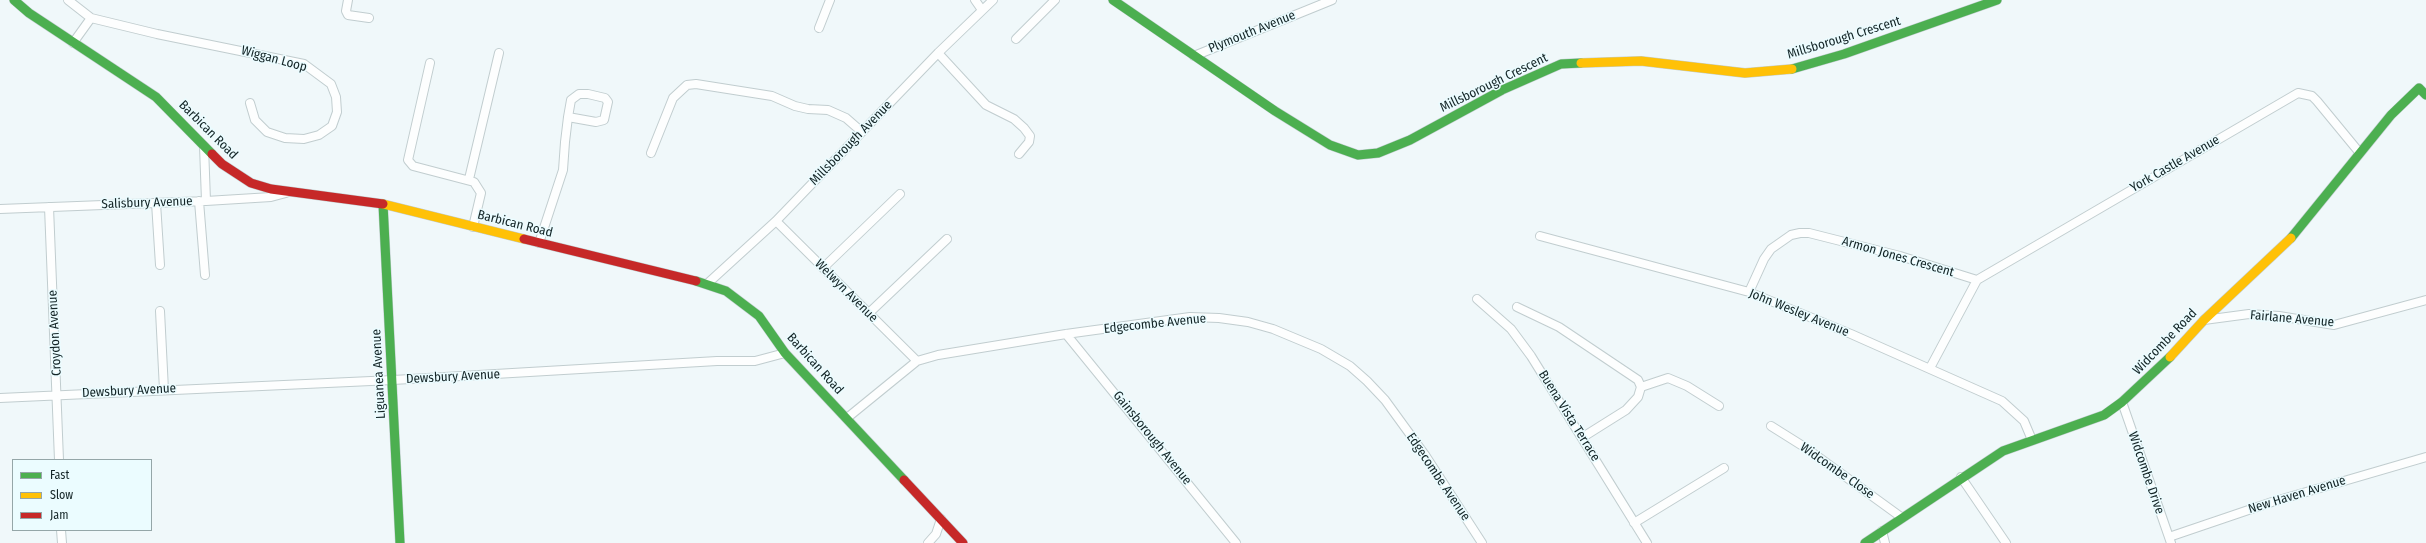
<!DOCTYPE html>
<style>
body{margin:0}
#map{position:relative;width:2426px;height:543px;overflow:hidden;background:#f0f8fa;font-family:"Fira Sans Condensed",sans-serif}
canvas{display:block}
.legend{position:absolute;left:12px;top:459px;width:140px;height:72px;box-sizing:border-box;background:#ebfcff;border:1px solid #95a6a8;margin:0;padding:5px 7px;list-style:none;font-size:12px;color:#132426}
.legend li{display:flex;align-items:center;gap:8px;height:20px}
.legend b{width:20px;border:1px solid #95a6a8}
</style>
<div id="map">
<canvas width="2426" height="543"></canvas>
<ul class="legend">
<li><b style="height:5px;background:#4caf50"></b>Fast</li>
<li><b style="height:5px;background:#ffc107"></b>Slow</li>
<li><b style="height:5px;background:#c62828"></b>Jam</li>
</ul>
</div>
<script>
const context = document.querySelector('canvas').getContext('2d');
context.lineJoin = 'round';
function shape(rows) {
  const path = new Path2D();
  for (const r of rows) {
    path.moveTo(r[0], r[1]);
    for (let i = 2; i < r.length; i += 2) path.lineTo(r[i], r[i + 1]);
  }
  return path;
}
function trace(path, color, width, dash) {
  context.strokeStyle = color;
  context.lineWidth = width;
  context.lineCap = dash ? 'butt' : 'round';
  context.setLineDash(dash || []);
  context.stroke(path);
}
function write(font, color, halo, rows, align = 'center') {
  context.font = font + ' "Fira Sans Condensed",sans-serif';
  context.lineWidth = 3;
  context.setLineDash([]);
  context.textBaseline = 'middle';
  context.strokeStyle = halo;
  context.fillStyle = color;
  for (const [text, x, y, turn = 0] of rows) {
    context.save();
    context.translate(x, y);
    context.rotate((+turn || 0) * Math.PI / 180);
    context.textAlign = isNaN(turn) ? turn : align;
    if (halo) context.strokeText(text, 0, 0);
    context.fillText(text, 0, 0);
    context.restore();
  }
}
const street = shape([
 [68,0,91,18],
 [348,0,346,11,348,15,369,18],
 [975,0,982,10],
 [819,28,830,0],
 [1016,39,1055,0],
 [73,43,91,18,157,34,304,64,331,84,336,97,337,112,332,126,319,135,304,139,285,138,267,132,255,120,250,103],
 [938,53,986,105,1014,119,1024,128,1030,136,1029,142,1019,154],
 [1194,56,1332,0],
 [430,63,408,160,413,166,474,182,481,193,473,227],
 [204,146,206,201],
 [651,153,673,98,687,85,696,84,772,96,795,106,808,109,828,110,846,118,862,132],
 [469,179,499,53],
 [199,201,205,275],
 [156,203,160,265],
 [49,207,59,460],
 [0,209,206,201,271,197,286,193],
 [776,221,917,361],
 [1540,236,1749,292,1851,334,2002,401,2024,421,2032,440],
 [539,243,563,170,565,142,568,117,571,100,579,94,588,94,605,98,608,102,604,120,596,122,568,117],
 [823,268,900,194],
 [1977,280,2298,93,2312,96,2317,101,2359,152],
 [707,284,776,221,938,53,993,0],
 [1749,292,1764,259,1771,249,1791,235,1800,233,1809,233,1900,256,1977,280],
 [1477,299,1511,329,1531,356,1647,543],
 [1517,307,1559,327,1638,380,1641,387,1638,397,1626,410,1583,437],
 [160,311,164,390],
 [869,313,947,239],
 [2204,320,2249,314,2279,316,2334,325,2426,300],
 [1066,334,1236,543],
 [1930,368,1977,280],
 [1641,387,1668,378,1687,386,1719,406],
 [0,398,393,380,717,361,755,361,785,353],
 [2122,402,2171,543],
 [847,418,917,361,938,355,1066,334,1190,317,1219,318,1248,322,1273,329,1321,349,1350,366,1367,381,1385,400,1425,455,1482,543],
 [1771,426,1806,448,1901,517],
 [1961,477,2006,543],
 [1634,523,1724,468],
 [61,530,62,543],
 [1882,531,1885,543],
 [2169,537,2272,502,2426,457],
 [928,543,936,534,941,519]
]);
const fast = shape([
 [14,0,29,13,156,97,212,154],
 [1113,0,1275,111,1330,145,1358,155,1378,153,1410,140,1502,90,1561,64,1581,63],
 [1792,69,1844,54,1997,0],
 [383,204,400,543],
 [2291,238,2391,115,2419,88,2426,95],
 [696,281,726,291,759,316,785,353,904,480],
 [1865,543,2003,451,2104,415,2122,402,2170,357]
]);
const slow = shape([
 [1581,63,1641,61,1745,73,1792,69],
 [383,204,524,239],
 [2170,357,2204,320,2291,238]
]);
const jam = shape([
 [212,154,222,164,251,183,271,189,383,204],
 [524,239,696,281],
 [904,480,963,543]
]);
trace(street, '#c1cdcf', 10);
trace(fast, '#c1cdcf', 10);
trace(slow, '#c1cdcf', 10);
trace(jam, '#c1cdcf', 10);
trace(street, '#fdfefe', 8);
trace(fast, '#4caf50', 9);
trace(slow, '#ffc107', 9);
trace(jam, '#c62828', 9);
write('13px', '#132426', '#ebfcff', [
 ["Plymouth Avenue",1252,32,-22],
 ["Millsborough Crescent",1844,38,-17],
 ["Wiggan Loop",274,59,15],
 ["Millsborough Crescent",1494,83,-26],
 ["Barbican Road",208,130,45],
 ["Millsborough Avenue",851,143,-46],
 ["York Castle Avenue",2175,164,-30],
 ["Salisbury Avenue",147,203,-2],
 ["Barbican Road",515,224,14],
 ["Armon Jones Crescent",1898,257,16],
 ["Welwyn Avenue",846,291,45],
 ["John Wesley Avenue",1799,313,22],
 ["Fairlane Avenue",2292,319,5],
 ["Edgecombe Avenue",1155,324,-6],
 ["Croydon Avenue",55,333,-93],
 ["Widcombe Road",2165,342,-46],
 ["Barbican Road",815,364,48],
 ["Liguanea Avenue",379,374,-93],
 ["Dewsbury Avenue",453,377,-3],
 ["Dewsbury Avenue",129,391,-3],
 ["Buena Vista Terrace",1569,416,58],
 ["Gainsborough Avenue",1152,438,51],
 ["Widcombe Close",1837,471,35],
 ["Widcombe Drive",2146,473,71],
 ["Edgecombe Avenue",1438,477,56],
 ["New Haven Avenue",2297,495,-17]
]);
</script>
